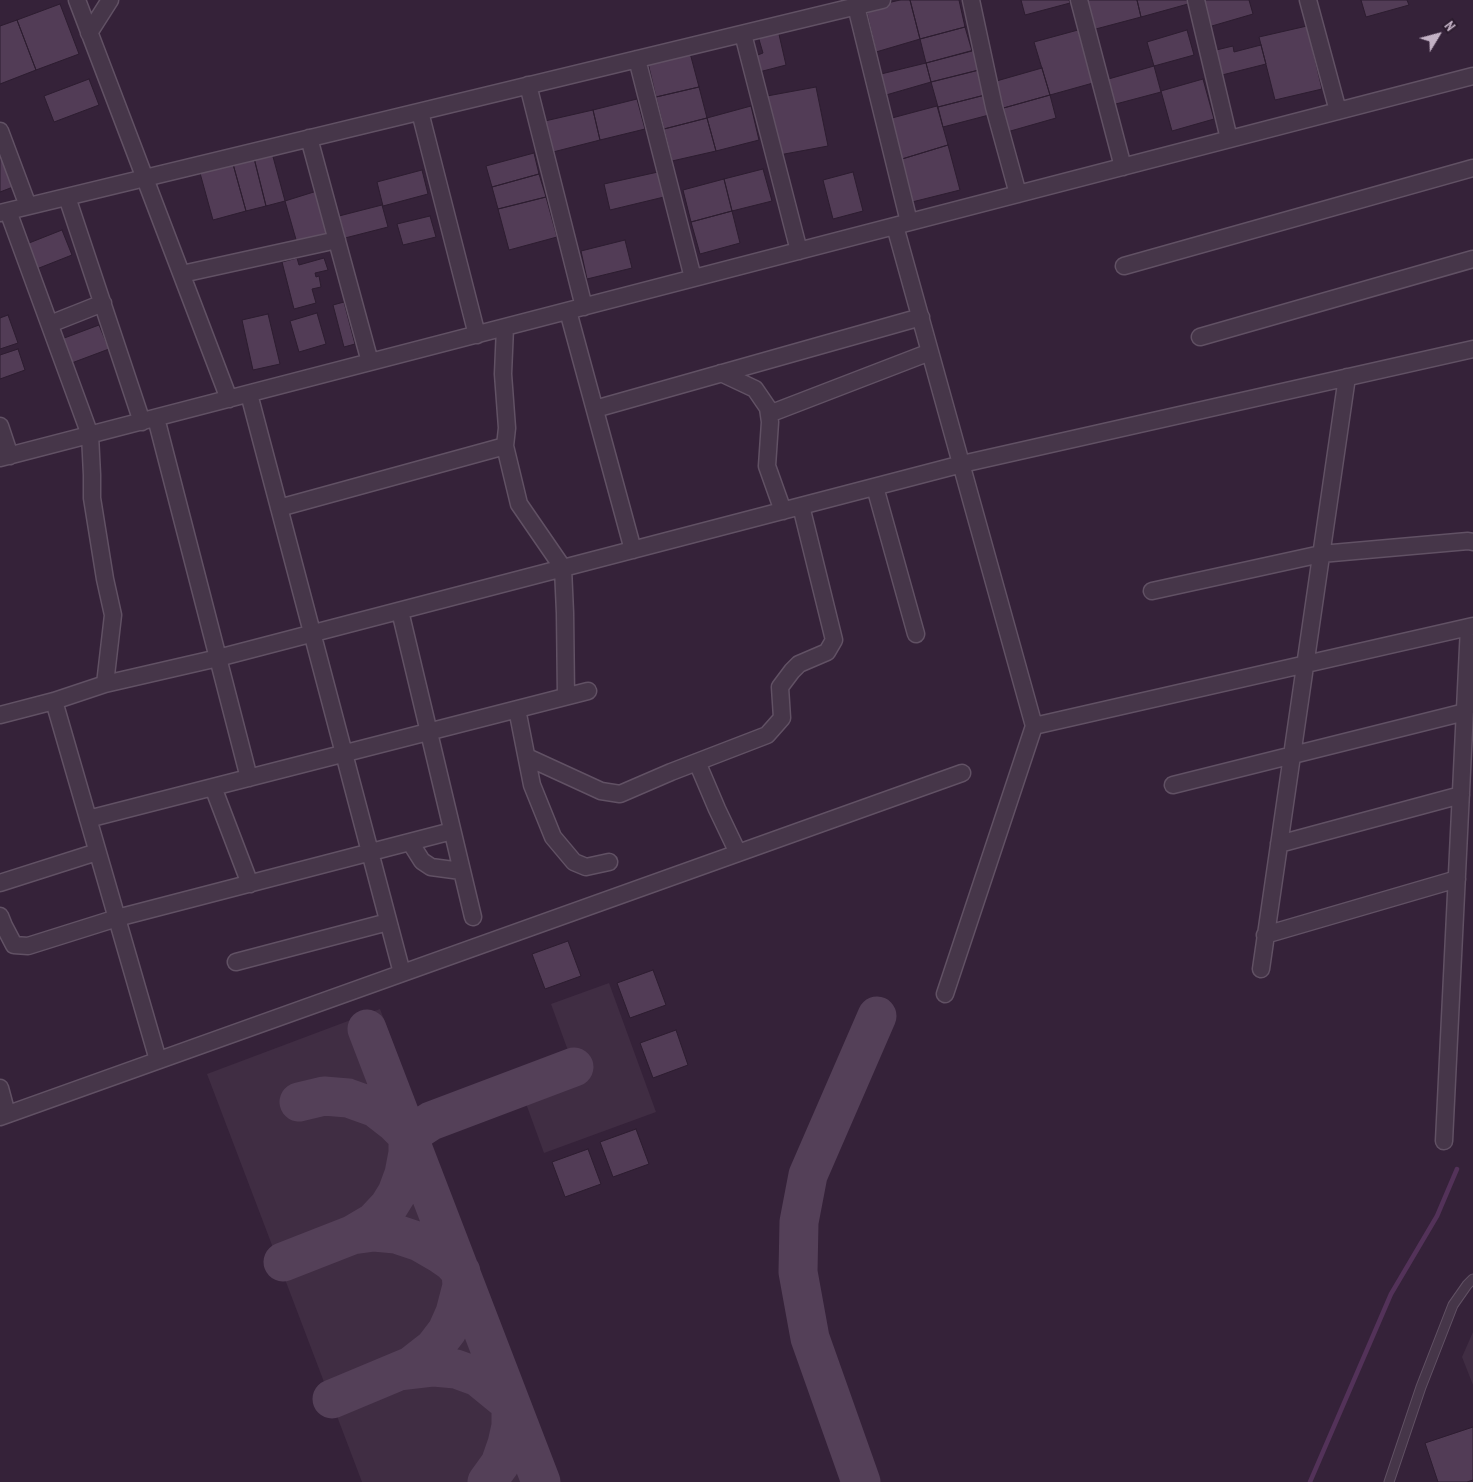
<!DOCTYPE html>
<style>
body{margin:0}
#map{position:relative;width:1473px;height:1482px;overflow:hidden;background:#352239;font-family:"PT Sans Narrow",sans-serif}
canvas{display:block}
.north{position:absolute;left:1413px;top:10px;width:50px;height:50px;-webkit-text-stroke:4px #2b1b2e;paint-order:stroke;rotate:53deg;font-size:14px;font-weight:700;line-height:20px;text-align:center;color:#c3b1c5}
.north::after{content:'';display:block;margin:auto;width:18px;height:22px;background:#c3b1c5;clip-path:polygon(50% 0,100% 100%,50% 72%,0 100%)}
</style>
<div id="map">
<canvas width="1473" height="1482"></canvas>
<div class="north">N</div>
</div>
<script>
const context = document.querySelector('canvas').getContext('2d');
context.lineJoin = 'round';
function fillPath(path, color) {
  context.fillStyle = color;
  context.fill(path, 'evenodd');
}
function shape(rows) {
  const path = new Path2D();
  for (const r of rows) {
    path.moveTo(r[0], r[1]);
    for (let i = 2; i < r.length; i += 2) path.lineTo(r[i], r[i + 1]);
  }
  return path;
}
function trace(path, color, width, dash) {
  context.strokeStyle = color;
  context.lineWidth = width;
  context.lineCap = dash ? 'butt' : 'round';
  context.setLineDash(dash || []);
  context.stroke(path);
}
fillPath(shape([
 [609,983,656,1112,544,1153,520,1087,574,1067,551,1004],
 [380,1009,560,1482,362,1482,207,1074],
 [1473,1332,1473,1385,1462,1357]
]), '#402d43');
trace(shape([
 [1310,1482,1391,1294,1437,1216,1457,1169]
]), '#533259', 4.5);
trace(shape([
 [367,1029,541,1482],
 [408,1136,431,1121,574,1067],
 [283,1262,352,1235,374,1222,389,1206,397,1193,404,1174,408,1153,408,1136,394,1122,376,1108,348,1098,324,1096,299,1102],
 [400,1371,434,1367,456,1369,478,1377,511,1404,511,1426,507,1444,500,1464,487,1482],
 [332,1399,411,1366,434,1348,447,1331,455,1313,462,1286,461,1272,452,1262,439,1253,420,1242,396,1234,374,1232,352,1235],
 [861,1482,810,1338,798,1272,799,1222,808,1175,877,1016]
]), '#544058', 39);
const building = shape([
 [900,0,910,0,920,39,876,52,866,8,900,0],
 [910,0,959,0,965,27,920,39,910,0],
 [1021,0,1069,0,1070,3,1025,15,1021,0],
 [1084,0,1137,0,1141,17,1092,30,1084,0],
 [1137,0,1187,0,1188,4,1141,17,1137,0],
 [1200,0,1249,0,1253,14,1205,28,1200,0],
 [1361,0,1407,0,1409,5,1366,17,1361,0],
 [60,4,79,54,36,70,17,20,60,4],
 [17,20,36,70,0,84,0,26,17,20],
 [1307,26,1322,89,1275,100,1259,37,1307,26],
 [965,27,972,51,926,63,920,39,965,27],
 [778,30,786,65,759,72,755,56,763,53,758,36,778,30],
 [1078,30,1093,83,1050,95,1034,42,1078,30],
 [1187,30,1194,55,1154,66,1147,42,1187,30],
 [1261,45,1266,64,1218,76,1212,51,1233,46,1234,52,1261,45],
 [974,50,979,70,931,82,926,63,974,50],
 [690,53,699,87,656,97,648,63,690,53],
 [926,63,931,82,886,95,881,74,926,63],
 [1154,66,1161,92,1112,105,1105,80,1154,66],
 [1042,68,1050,95,1000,109,993,82,1042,68],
 [979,70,985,95,938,107,931,82,979,70],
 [89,79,99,105,54,122,44,96,89,79],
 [1203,79,1214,119,1172,131,1161,91,1203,79],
 [699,87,707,118,664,129,656,97,699,87],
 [816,87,828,146,779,155,767,96,816,87],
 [985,95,989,115,943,127,938,107,985,95],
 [1050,95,1056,118,1007,132,1000,109,1050,95],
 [637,99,645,129,600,140,593,110,637,99],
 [751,106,759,140,716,151,707,118,751,106],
 [937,106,948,145,902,159,892,118,937,106],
 [593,110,600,140,553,152,545,121,593,110],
 [707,118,716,151,672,161,664,129,707,118],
 [948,145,960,190,912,202,902,159,948,145],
 [272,153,285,201,266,206,254,158,272,153],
 [534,153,539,174,492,187,486,166,534,153],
 [254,158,266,206,246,211,233,164,254,158],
 [0,159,2,159,13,187,0,192,0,159],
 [233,164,246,211,213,220,200,173,233,164],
 [763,169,772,201,732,211,724,179,763,169],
 [422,170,428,194,383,206,377,182,422,170],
 [658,172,664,197,610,210,604,184,658,172],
 [853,172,863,211,833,219,823,180,853,172],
 [539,174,546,197,498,209,492,187,539,174],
 [724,179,732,211,691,222,683,190,724,179],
 [317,191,330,234,297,243,285,201,317,191],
 [546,197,557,237,509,250,498,209,546,197],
 [382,205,388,227,345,238,339,216,382,205],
 [732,211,740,243,700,254,691,222,732,211],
 [430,216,436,237,403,245,397,224,430,216],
 [62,230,72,255,34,270,24,245,62,230],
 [625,240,632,268,587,279,581,251,625,240],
 [297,258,299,265,324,258,328,270,315,273,316,277,319,276,321,287,312,289,316,303,294,309,282,262,297,258],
 [344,302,355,344,344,347,333,305,344,302],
 [317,313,326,344,299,352,290,321,317,313],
 [268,314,280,364,253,370,242,320,268,314],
 [8,315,18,343,0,349,0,318,8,315],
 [99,325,109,349,69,364,59,340,99,325],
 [18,349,25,370,0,379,0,355,18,349],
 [568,941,581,976,545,989,532,954,568,941],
 [653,970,666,1005,630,1018,617,983,653,970],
 [676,1030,688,1065,653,1078,640,1043,676,1030],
 [636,1129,649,1164,613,1177,600,1142,636,1129],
 [588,1149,601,1184,565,1197,552,1162,588,1149],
 [1473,1427,1473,1480,1467,1482,1438,1482,1425,1443,1473,1427]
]);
fillPath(building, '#523c56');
trace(building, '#2d1d30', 1);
const lane = shape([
 [1389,1482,1421,1387,1453,1305,1467,1285,1473,1279]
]);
const street = shape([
 [77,0,229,399],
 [971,0,994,107,1018,194],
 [1079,0,1123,167],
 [1196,0,1229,139],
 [1308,0,1338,111],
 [856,6,909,222],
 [89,33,110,0],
 [743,34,799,251],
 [637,59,693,278],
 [528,85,584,307],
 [420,112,477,335],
 [0,131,28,206],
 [309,138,370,362],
 [67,197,142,422],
 [8,211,90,435,92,475,92,498,105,579,113,615,105,684],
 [0,213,882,0],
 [895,226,1034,726,945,994],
 [1124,266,1473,168],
 [182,274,337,240],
 [568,311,633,550],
 [50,324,103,303],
 [505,327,503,374,507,428,505,446,519,504,563,568,565,613,566,696],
 [1200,337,1473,259],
 [721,373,755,389,768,408,770,422,767,466,783,511],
 [249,394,402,973],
 [595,409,921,317],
 [769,414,930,352],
 [156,418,249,778],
 [0,426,10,456],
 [0,458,1473,76],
 [875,487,916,634],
 [279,508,505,446],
 [1152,591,1321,554,1468,541,1473,542],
 [400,611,473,917],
 [54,701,158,1060],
 [517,709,532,785,553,837,574,862,586,867,609,862],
 [0,715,54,701,105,684,218,658,962,464,1473,349],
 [1034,726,1473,626],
 [527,757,601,791,620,794,671,772,767,735,782,718,780,687,792,671,799,664,827,652,834,640,801,506],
 [697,762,717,809,738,853],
 [1173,785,1465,712],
 [213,787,250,884],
 [88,819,588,691],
 [410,842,422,861,431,867,461,871],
 [1279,844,1461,795],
 [0,883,97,852],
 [0,916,4,926,14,945,28,946,117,918,452,831],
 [1265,935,1457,879],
 [236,962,388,922],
 [1261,969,1347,377],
 [0,1088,7,1114],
 [0,1117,962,773],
 [1444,1141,1469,627]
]);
trace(lane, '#615164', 11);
trace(street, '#615164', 19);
trace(lane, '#463649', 9);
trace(street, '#463649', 16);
</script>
